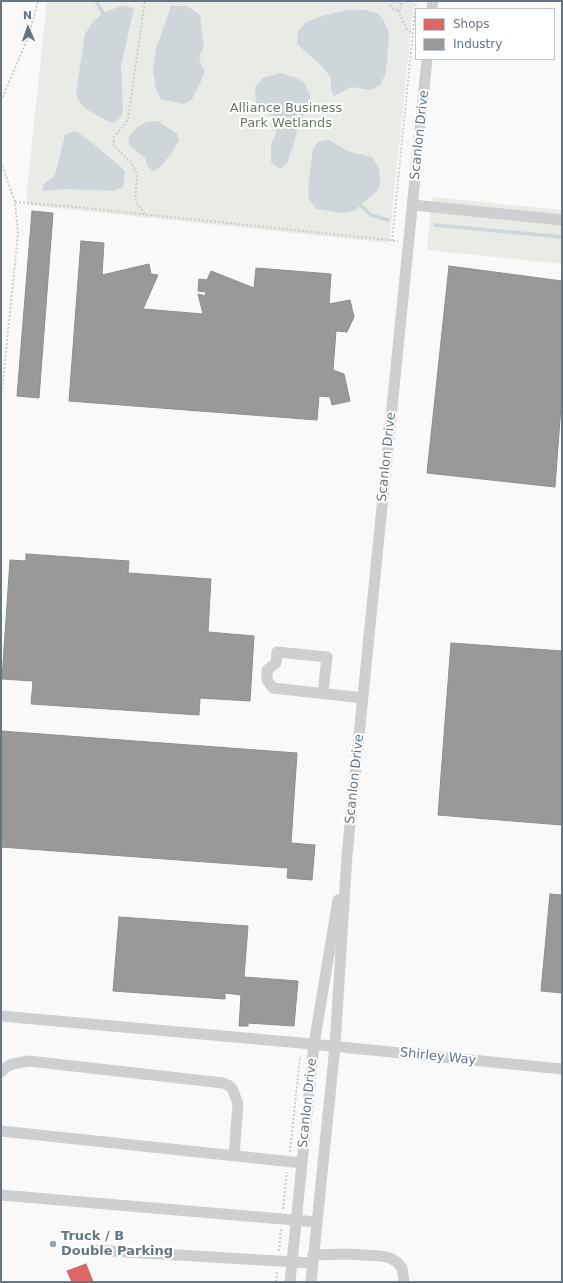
<!DOCTYPE html>
<style>
body{margin:0}
#map{position:relative;width:563px;height:1283px;overflow:hidden;background:#f9f9f9;font-family:"DejaVu Sans",sans-serif}
canvas{display:block}
.frame{position:absolute;inset:0;border:2px solid #657683;pointer-events:none}
.legend{position:absolute;left:415px;top:8px;width:140px;height:52px;box-sizing:border-box;background:#fff;border:1px solid #c1c8cd;margin:0;padding:5px 7px;list-style:none;font-size:12px;color:#657683}
.legend li{display:flex;align-items:center;gap:8px;height:20px}
.legend b{width:20px;border:1px solid #c1c8cd}
.north{position:absolute;left:8px;top:8px;width:40px;height:40px;-webkit-text-stroke:3px #fff;paint-order:stroke;rotate:358deg;font-size:11px;font-weight:700;line-height:16px;text-align:center;color:#657683}
.north::after{content:'';display:block;margin:auto;width:14px;height:18px;background:#657683;clip-path:polygon(50% 0,100% 100%,50% 72%,0 100%)}
</style>
<div id="map">
<canvas width="563" height="1283"></canvas>
<div class="frame"></div>
<ul class="legend">
<li><b style="height:11px;background:#e06666"></b>Shops</li>
<li><b style="height:11px;background:#999"></b>Industry</li>
</ul>
<div class="north">N</div>
</div>
<script>
const context = document.querySelector('canvas').getContext('2d');
context.lineJoin = 'round';
function fillPath(path, color) {
  context.fillStyle = color;
  context.fill(path, 'evenodd');
}
function shape(rows) {
  const path = new Path2D();
  for (const r of rows) {
    path.moveTo(r[0], r[1]);
    for (let i = 2; i < r.length; i += 2) path.lineTo(r[i], r[i + 1]);
  }
  return path;
}
function trace(path, color, width, dash) {
  context.strokeStyle = color;
  context.lineWidth = width;
  context.lineCap = dash ? 'butt' : 'round';
  context.setLineDash(dash || []);
  context.stroke(path);
}
function write(font, color, halo, rows, align = 'center') {
  context.font = font + ' "DejaVu Sans",sans-serif';
  context.lineWidth = 4;
  context.setLineDash([]);
  context.textBaseline = 'middle';
  context.strokeStyle = halo;
  context.fillStyle = color;
  for (const [text, x, y, turn = 0] of rows) {
    context.save();
    context.translate(x, y);
    context.rotate((+turn || 0) * Math.PI / 180);
    context.textAlign = isNaN(turn) ? turn : align;
    if (halo) context.strokeText(text, 0, 0);
    context.fillText(text, 0, 0);
    context.restore();
  }
}
fillPath(shape([
 [47,1,414,1,389,243,27,205,27,189],
 [432,197,562,210,562,264,427,250]
]), '#e8ebe6');
fillPath(shape([
 [121,6,134,8,121,66,123,111,119,119,113,123,108,121,86,109,79,101,76,93,85,34,93,22,103,13],
 [171,6,187,6,200,15,204,47,199,56,201,64,205,70,201,81,192,99,184,104,161,99,156,89,153,72,156,49],
 [348,10,366,10,377,13,383,19,389,33,387,62,385,75,380,85,371,90,351,87,334,96,331,89,331,78,321,65,297,44,298,32,306,22,326,15],
 [280,73,294,77,304,82,310,95,308,109,298,124,294,144,287,163,280,169,271,162,271,144,276,134,275,123,270,115,261,110,256,103,255,87,263,78],
 [158,121,177,134,179,140,171,154,160,167,153,171,148,167,145,158,130,146,128,138,136,128,146,122],
 [75,131,86,138,121,167,125,172,123,187,113,191,66,189,43,191,43,185,55,175,65,135],
 [329,140,347,151,372,157,379,168,380,184,377,191,354,211,342,213,316,209,309,199,308,187,313,149,318,142,322,141]
]), '#ced6d9');
const shops = shape([
 [86,1264,93,1282,72,1282,67,1271,86,1264]
]);
fillPath(shops, '#e06666');
trace(shops, '#bb6b6f', 1);
const industry = shape([
 [32,211,53,213,39,398,17,396,32,211],
 [81,241,104,243,102,275,149,264,151,274,158,275,143,309,203,314,198,294,205,296,206,292,198,291,199,279,207,280,211,271,254,288,256,268,331,274,329,304,350,300,354,317,347,332,336,331,333,370,344,374,350,401,332,405,330,397,319,396,317,420,69,401,81,241],
 [449,266,562,281,562,392,555,487,427,473,449,266],
 [26,554,129,561,128,573,211,579,208,632,254,636,250,701,200,698,199,715,31,704,33,681,2,679,10,560,26,561,26,554],
 [451,643,562,651,562,825,438,815,451,643],
 [1,731,297,753,291,843,315,845,312,880,287,878,288,868,1,847,1,731],
 [550,894,562,895,562,993,541,991,550,894],
 [119,917,248,926,244,977,298,981,294,1026,248,1023,248,1026,239,1026,241,995,225,993,225,999,113,991,119,917]
]);
fillPath(industry, '#999');
trace(industry, '#898e92', 1);
trace(shape([
 [96,1,103,13],
 [357,202,371,215,388,220],
 [435,225,562,237]
]), '#ced6d9', 3.5);
trace(shape([
 [393,1,391,6,395,10,398,10,401,7,401,3,399,1],
 [398,10,407,30,413,33],
 [1,101,29,35,38,1],
 [1,162,15,202,18,233,1,401],
 [15,202,76,207,398,241],
 [145,214,137,203,135,197,137,179,136,171,130,161,116,148,113,143,114,137,125,124,128,119,145,1],
 [392,241,416,1],
 [290,1152,300,1056],
 [283,1209,287,1172],
 [279,1251,281,1229],
 [276,1282,277,1271]
]), '#cbcccd', 2, [2, 2]);
trace(shape([
 [432,9,433,1],
 [413,205,562,220],
 [323,693,327,657,277,652,276,663,267,670,267,680,273,688,363,698],
 [1,1016,301,1043,562,1069],
 [1,1072,5,1068,12,1064,29,1061,223,1083,230,1086,233,1090,238,1104,234,1156],
 [1,1131,302,1163],
 [1,1195,317,1222],
 [93,1250,312,1263],
 [313,1255,347,1254,381,1256,390,1258,397,1262,402,1268,404,1282],
 [290,1282,314,1044,338,900],
 [311,1282,335,1046,347,855,427,59]
]), '#cecfd0', 11);
for (const [x, y, r, color] of [
 [53,1244,4,"#99a4ac"]
]) {
  const dot = new Path2D();
  dot.arc(x, y, r, 0, 2 * Math.PI);
  context.fillStyle = color;
  context.fill(dot);
  trace(dot, '#fff', 1.5);
}
write('13px', '#687a64', '#fff', [
 ["Alliance Business",286,109],
 ["Park Wetlands",286,124]
]);
write('13px', '#657683', '#fff', [
 ["Scanlon Drive",420,135,-84],
 ["Scanlon Drive",387,457,-84],
 ["Scanlon Drive",355,779,-84],
 ["Shirley Way",438,1057,6],
 ["Scanlon Drive",308,1103,-84]
]);
write('bold 13px', '#657683', '#fff', [
 ["Truck / B",61,1237],
 ["Double Parking",61,1252]
], 'left');
</script>
